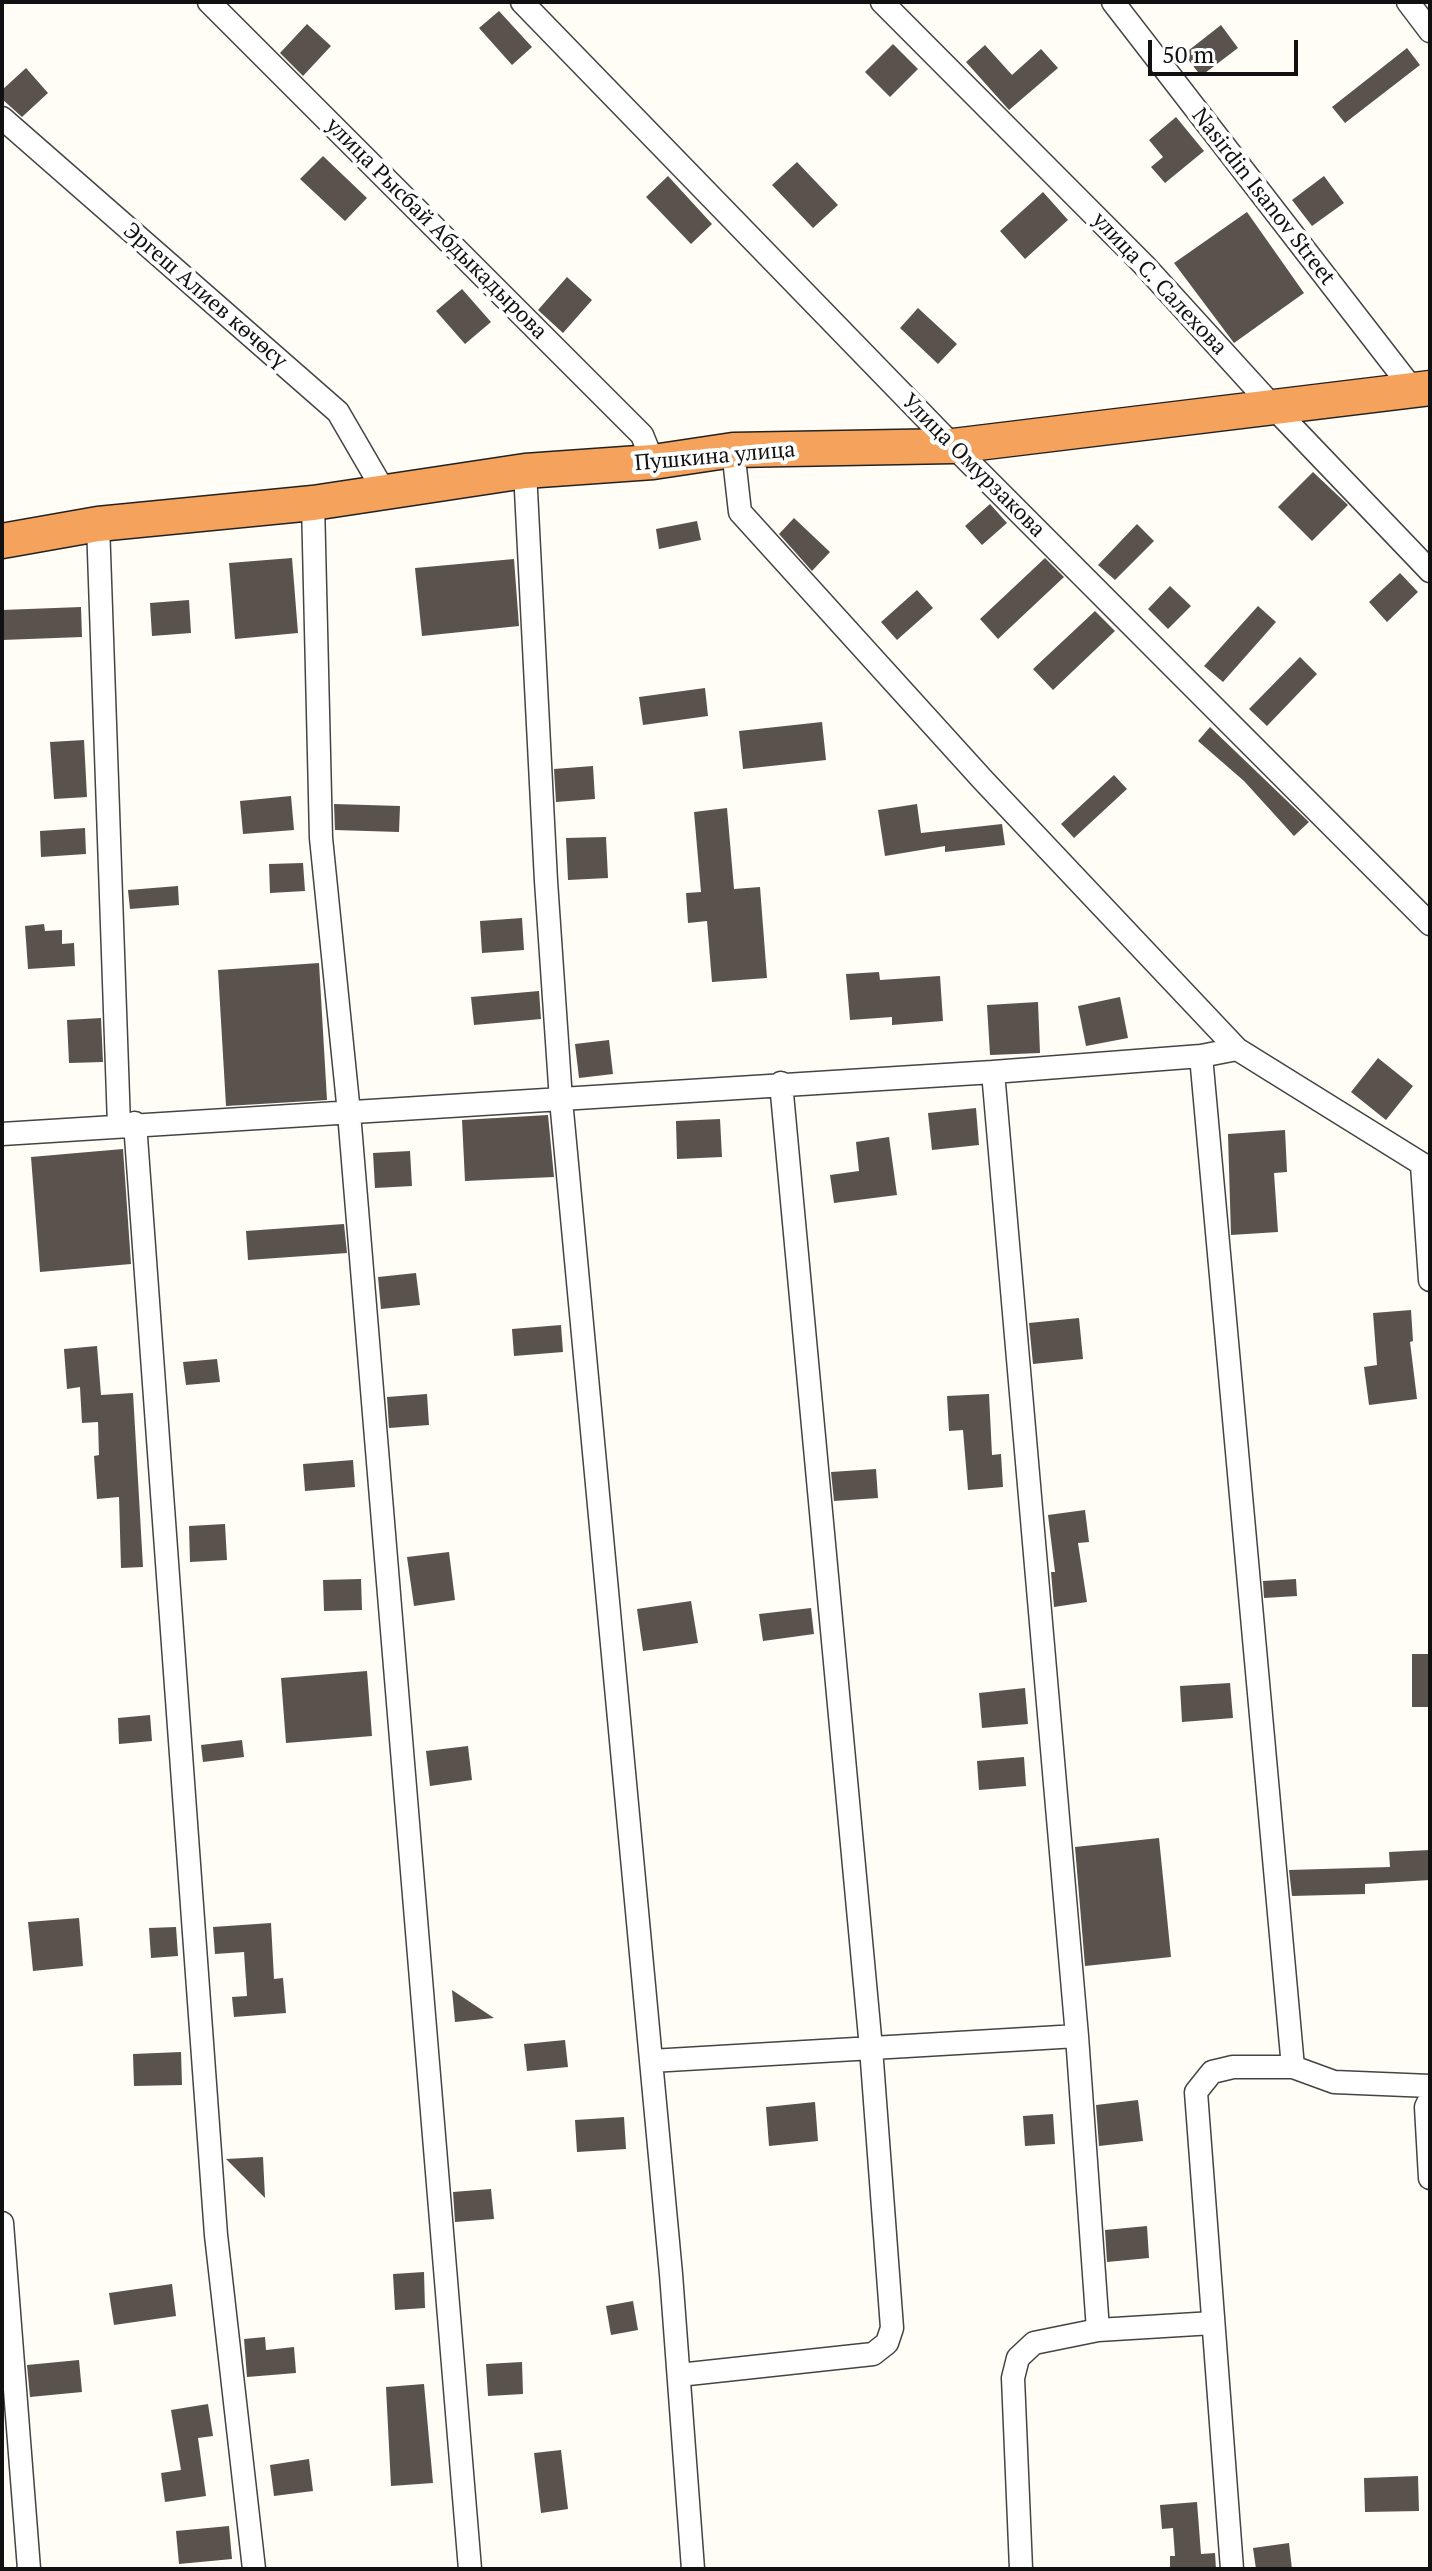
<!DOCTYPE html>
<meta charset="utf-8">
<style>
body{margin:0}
#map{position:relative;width:1432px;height:2571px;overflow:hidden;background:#fffdf5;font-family:"PT Serif",serif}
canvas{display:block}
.frame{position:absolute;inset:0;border:4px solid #111;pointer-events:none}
.scale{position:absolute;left:1148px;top:40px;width:150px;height:36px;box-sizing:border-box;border:4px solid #111;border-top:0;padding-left:10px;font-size:24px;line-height:28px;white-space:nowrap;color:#111;-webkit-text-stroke:6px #fff;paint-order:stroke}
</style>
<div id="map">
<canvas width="1432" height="2571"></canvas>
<div class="frame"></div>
<div class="scale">50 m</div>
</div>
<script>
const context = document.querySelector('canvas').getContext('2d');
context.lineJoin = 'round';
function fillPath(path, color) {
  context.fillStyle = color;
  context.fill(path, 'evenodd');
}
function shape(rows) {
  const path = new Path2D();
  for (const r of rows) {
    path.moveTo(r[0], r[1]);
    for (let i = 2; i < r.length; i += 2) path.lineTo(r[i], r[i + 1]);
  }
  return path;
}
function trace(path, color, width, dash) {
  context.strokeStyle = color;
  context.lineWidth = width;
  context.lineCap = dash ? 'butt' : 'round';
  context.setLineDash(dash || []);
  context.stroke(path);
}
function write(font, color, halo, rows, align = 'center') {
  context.font = font + ' "PT Serif",serif';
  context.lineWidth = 8;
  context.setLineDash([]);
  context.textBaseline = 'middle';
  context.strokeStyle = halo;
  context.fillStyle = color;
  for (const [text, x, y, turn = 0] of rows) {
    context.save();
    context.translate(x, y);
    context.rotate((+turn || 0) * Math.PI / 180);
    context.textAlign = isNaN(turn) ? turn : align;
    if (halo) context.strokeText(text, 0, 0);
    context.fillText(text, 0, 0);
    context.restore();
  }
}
fillPath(shape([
 [499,11,532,47,512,65,479,28],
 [307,24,331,46,303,76,280,53],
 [1221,25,1238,48,1201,76,1184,54],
 [893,44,918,69,890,97,865,72],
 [985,45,1012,75,1041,49,1058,68,1009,110,966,62],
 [1407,48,1420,65,1345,123,1332,107],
 [26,68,48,93,22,117,2,99,2,90],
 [1176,117,1204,151,1165,183,1151,167,1163,157,1149,140],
 [323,156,367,198,345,221,300,179],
 [797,162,838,205,813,228,772,185],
 [668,176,712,224,691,244,646,197],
 [1324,176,1344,203,1312,226,1292,200],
 [1043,192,1068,220,1025,259,1000,231],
 [1247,212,1304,293,1234,343,1174,263],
 [567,277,592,300,563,333,538,310],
 [462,289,491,322,465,344,436,311],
 [918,308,957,344,938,364,900,328],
 [1313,472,1348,505,1312,541,1278,507],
 [990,504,1007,523,982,545,965,526],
 [794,518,830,552,812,571,779,534],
 [697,521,701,540,659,549,656,529],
 [1137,524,1154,541,1115,580,1098,565],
 [292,558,298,633,235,639,229,563],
 [1045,558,1064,577,998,639,980,619],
 [514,559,519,626,422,636,415,568],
 [1400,573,1418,592,1387,622,1369,602],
 [1170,586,1191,606,1168,629,1148,609],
 [917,590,933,608,897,640,881,622],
 [189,600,191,633,152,636,150,603],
 [1258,606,1276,622,1223,682,1204,666],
 [81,607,82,637,2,640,2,610],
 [1095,611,1115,631,1053,690,1033,669],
 [1300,657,1317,674,1267,726,1249,709],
 [705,688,708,716,643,725,639,697],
 [822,722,826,760,743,769,739,731],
 [1210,727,1309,822,1294,836,1244,781,1198,741],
 [84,740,87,797,54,799,50,742],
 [593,766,595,799,556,802,554,769],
 [1114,775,1127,789,1074,838,1061,824],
 [291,796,294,830,243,834,240,801],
 [334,804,400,806,399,832,335,830],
 [917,804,921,833,1002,824,1005,845,945,852,945,846,885,856,878,810],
 [727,808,734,889,760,887,767,978,712,982,707,921,688,923,686,893,701,892,694,812],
 [85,828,86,854,41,857,40,831],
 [606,837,608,878,568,880,566,838],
 [303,863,305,891,270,893,269,864],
 [178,886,179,905,130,909,128,890],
 [522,918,524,950,482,953,480,921],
 [44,924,45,931,62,930,62,944,74,943,75,966,28,969,25,926],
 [319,963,327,1100,226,1106,218,970],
 [879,972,880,980,940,976,943,1021,892,1025,892,1017,850,1020,846,974],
 [539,991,541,1019,474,1025,471,997],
 [1120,997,1128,1038,1086,1046,1078,1006],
 [1038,1002,1040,1053,990,1055,987,1005],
 [101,1018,103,1062,69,1063,67,1020],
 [609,1040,613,1074,579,1078,575,1044],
 [1378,1058,1413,1086,1386,1120,1351,1092],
 [976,1108,979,1145,932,1150,928,1113],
 [548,1115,554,1177,465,1181,462,1120],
 [720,1119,722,1157,677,1159,676,1121],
 [1285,1130,1287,1172,1274,1173,1278,1232,1231,1235,1228,1134],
 [889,1137,897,1195,834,1203,830,1175,859,1171,856,1142],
 [123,1149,131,1264,40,1272,31,1157],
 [410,1151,412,1186,375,1188,373,1153],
 [344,1224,347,1253,248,1260,246,1231],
 [416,1273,420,1305,381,1309,378,1277],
 [1411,1310,1413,1341,1410,1342,1417,1399,1369,1405,1364,1367,1377,1365,1373,1313],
 [1079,1318,1083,1359,1033,1364,1029,1323],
 [561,1325,563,1352,514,1356,512,1329],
 [97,1346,101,1395,133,1393,143,1567,121,1568,119,1497,97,1499,94,1456,99,1455,98,1422,82,1423,80,1387,67,1389,64,1349],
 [217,1359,220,1382,186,1385,183,1362],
 [427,1394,429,1425,389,1428,387,1397],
 [989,1394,992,1455,1001,1454,1003,1487,968,1490,963,1430,949,1431,947,1396],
 [353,1460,355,1487,305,1491,303,1464],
 [876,1469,878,1498,834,1501,831,1472],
 [1085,1510,1089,1542,1078,1543,1087,1602,1054,1607,1051,1572,1055,1572,1048,1515],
 [225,1524,227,1560,190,1562,189,1526],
 [449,1552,455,1600,414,1606,407,1557],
 [361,1579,362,1610,324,1611,323,1580],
 [1296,1579,1297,1596,1264,1598,1263,1581],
 [691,1601,698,1643,643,1651,637,1609],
 [811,1608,814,1634,763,1641,759,1614],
 [1412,1654,1430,1654,1430,1707,1412,1707],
 [367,1671,372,1736,286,1743,281,1678],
 [1230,1683,1233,1718,1182,1722,1180,1686],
 [1025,1688,1028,1724,982,1728,979,1693],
 [150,1715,152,1741,119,1744,118,1718],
 [242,1740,244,1757,203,1762,201,1745],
 [468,1746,472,1780,430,1786,426,1751],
 [1024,1757,1026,1786,979,1790,977,1761],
 [1159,1838,1171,1957,1085,1966,1075,1847],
 [1430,1850,1430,1880,1365,1884,1365,1894,1292,1896,1289,1870,1390,1867,1389,1852],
 [79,1918,83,1966,33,1971,28,1922],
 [271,1923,274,1979,283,1978,286,2013,234,2017,232,1997,247,1996,244,1952,215,1954,213,1927],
 [176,1927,178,1956,151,1958,149,1928],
 [452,1990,494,2018,455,2022],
 [565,2040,568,2067,527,2071,524,2044],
 [181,2052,182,2085,134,2086,133,2054],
 [1138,2100,1143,2141,1099,2146,1096,2105],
 [815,2102,818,2141,769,2146,766,2107],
 [1053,2114,1055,2144,1025,2146,1023,2116],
 [624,2117,626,2149,577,2152,575,2120],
 [263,2157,265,2198,226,2159],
 [491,2189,494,2219,455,2222,453,2192],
 [1147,2226,1149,2258,1107,2262,1105,2230],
 [424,2272,425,2308,395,2310,393,2274],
 [172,2284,176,2316,114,2325,109,2293],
 [633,2301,638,2330,611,2335,606,2306],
 [265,2337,266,2350,294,2347,296,2373,247,2377,244,2339],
 [79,2360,82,2392,30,2397,27,2365],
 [522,2362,523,2394,488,2396,486,2364],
 [424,2384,433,2483,391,2486,386,2387],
 [208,2404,213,2436,198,2438,206,2496,165,2502,161,2473,181,2470,171,2410],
 [561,2450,568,2509,541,2513,534,2453],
 [309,2459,313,2491,274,2496,270,2465],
 [1418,2476,1419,2511,1365,2512,1364,2478],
 [1197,2502,1201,2554,1215,2553,1216,2569,1170,2569,1170,2556,1175,2556,1173,2528,1162,2529,1160,2505],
 [229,2526,232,2559,179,2564,176,2531],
 [1289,2543,1292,2569,1256,2569,1253,2548]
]), '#5a524d');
const minor = shape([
 [209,2,642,435,653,462],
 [522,2,953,446,1430,924],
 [882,2,1144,265,1275,409,1430,571],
 [1113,2,1414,391],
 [1408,2,1430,31],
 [2,118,338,412,385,493],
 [733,450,740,512,983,780,1237,1049,1430,1169],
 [525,471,546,881,561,1100,671,2274,693,2569],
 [313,503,321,838,349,1113,470,2569],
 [98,524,119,1125],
 [1201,1056,1293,2067],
 [993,1072,1077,2036,1098,2330],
 [135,1123,216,2235,254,2569],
 [2,1134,993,1072,1201,1056,1237,1049],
 [1422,1165,1430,1280],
 [651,2061,1077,2036],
 [1430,2099,1426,2107,1430,2178],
 [2,2223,29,2569],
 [679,2375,873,2354,887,2343,892,2328,871,2048,781,1083],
 [1021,2569,1013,2378,1018,2358,1034,2343,1098,2330,1213,2323],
 [1232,2569,1196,2092,1212,2072,1233,2067,1293,2067,1334,2082,1430,2086]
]);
const highway = shape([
 [2,541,98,524,313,503,525,471,653,462,733,450,953,446,1430,388]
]);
trace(minor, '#444', 25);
trace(highway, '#222', 37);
trace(minor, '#fff', 22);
trace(highway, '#f5a25d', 34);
write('22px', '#111', '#fff', [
 ["Nasirdin Isanov Street",1263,197,52],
 ["улица Рысбай Абдыкадырова",436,229,45],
 ["улица С. Салехова",1159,284,47],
 ["Эргеш Алиев көчөсү",205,296,41],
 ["Пушкина улица",715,457,-5],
 ["Улица Омурзакова",973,466,45]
]);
</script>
